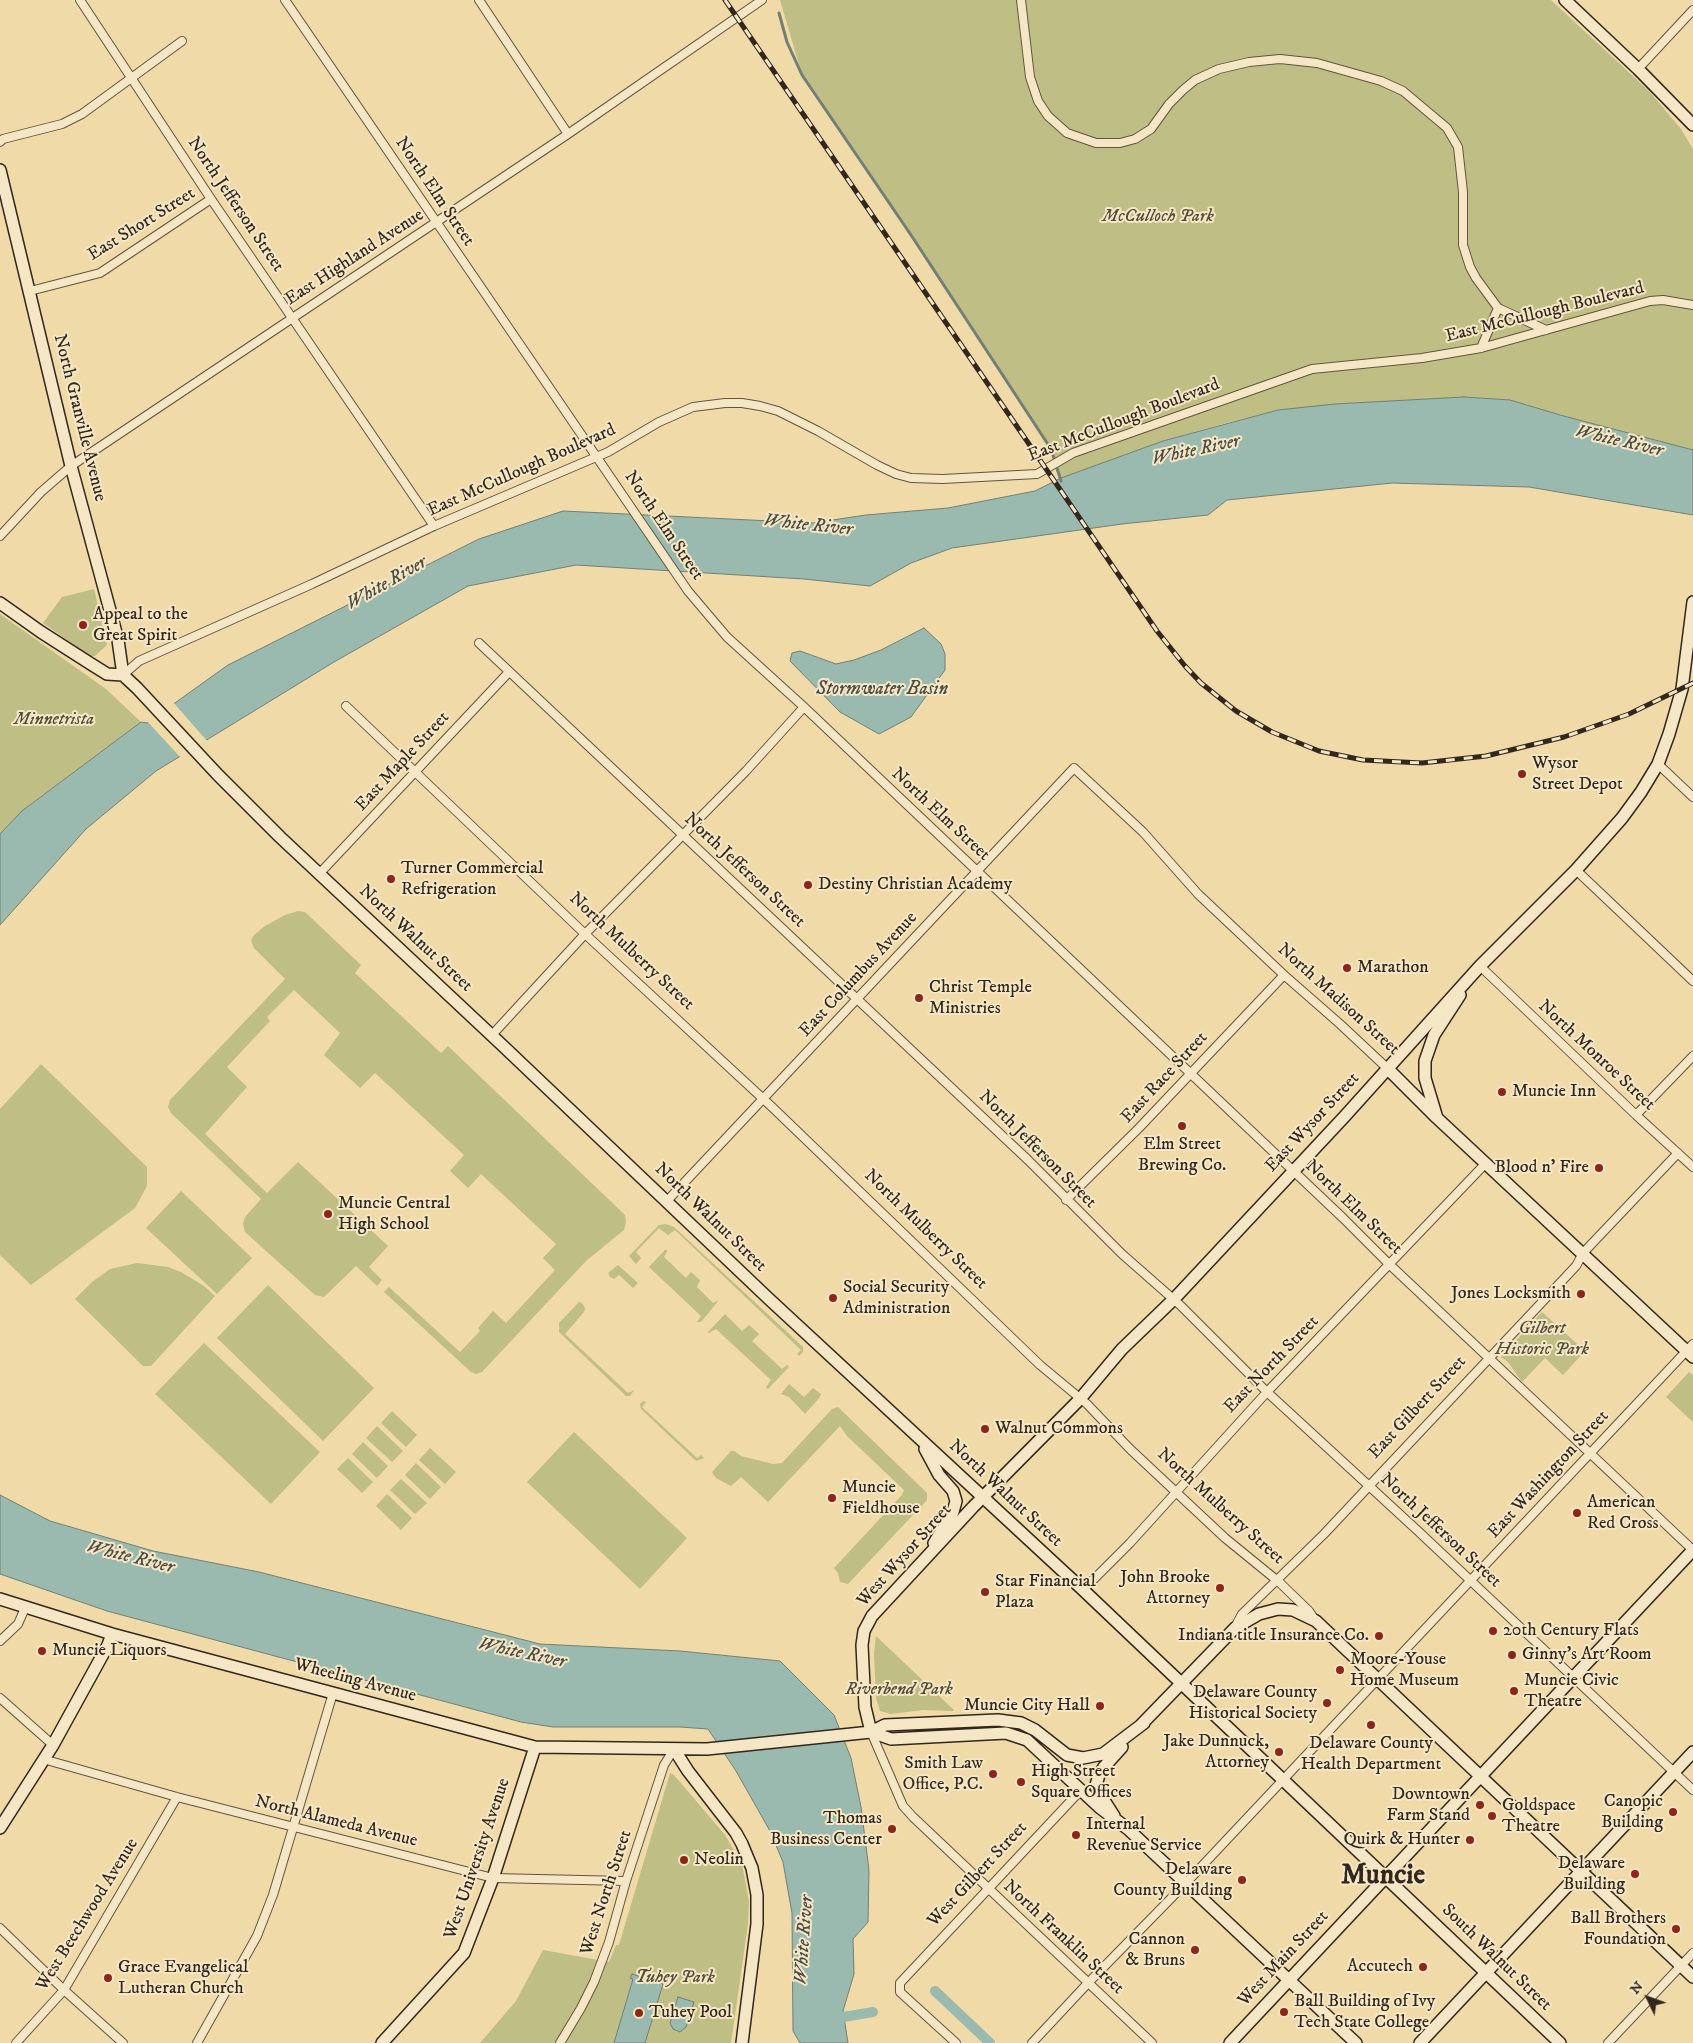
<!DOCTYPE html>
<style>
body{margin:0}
#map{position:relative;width:1693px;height:2043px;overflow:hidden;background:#f0daa8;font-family:"IM FELL DW Pica",serif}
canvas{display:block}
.north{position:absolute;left:1623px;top:1973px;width:50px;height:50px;-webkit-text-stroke:4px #f5e7c6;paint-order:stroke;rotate:312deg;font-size:14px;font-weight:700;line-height:20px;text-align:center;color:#31271d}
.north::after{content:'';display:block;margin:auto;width:18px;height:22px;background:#31271d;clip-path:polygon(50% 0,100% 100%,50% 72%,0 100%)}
</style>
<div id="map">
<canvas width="1693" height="2043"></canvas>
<div class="north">N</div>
</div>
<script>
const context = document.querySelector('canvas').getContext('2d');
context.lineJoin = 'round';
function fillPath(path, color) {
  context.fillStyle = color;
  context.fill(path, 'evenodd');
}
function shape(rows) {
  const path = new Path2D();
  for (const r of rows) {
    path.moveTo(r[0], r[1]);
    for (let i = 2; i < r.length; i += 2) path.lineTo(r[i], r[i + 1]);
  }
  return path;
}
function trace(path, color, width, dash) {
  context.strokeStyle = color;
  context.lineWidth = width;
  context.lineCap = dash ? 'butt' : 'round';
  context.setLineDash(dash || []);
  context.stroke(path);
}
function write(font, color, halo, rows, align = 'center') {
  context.font = font + ' "IM FELL DW Pica",serif';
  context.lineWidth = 4;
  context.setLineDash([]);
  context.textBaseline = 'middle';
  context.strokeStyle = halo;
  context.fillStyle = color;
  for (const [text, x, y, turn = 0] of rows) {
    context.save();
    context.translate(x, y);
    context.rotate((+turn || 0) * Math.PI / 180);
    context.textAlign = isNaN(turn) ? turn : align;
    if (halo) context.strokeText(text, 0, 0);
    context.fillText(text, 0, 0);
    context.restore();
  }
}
fillPath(shape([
 [780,0,1551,0,1649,91,1681,129,1693,149,1693,450,1560,415,1510,400,1464,397,1335,404,1278,410,1230,422,1163,441,1061,478,1051,449,899,219,802,75],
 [94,589,107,645,95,656,90,656,43,623,62,597],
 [0,614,106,689,141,722,22,811,0,834],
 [298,911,305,912,361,965,355,973,411,1025,441,1053,448,1046,625,1215,626,1222,624,1230,586,1261,482,1372,476,1374,471,1372,384,1292,389,1287,460,1352,480,1331,478,1328,493,1311,506,1323,555,1270,543,1258,556,1244,481,1174,468,1188,450,1171,464,1155,375,1073,360,1088,324,1055,340,1033,294,990,267,1017,270,1021,227,1067,247,1087,205,1134,267,1193,298,1162,388,1246,369,1267,382,1280,377,1286,356,1266,324,1297,315,1295,245,1232,243,1224,245,1217,261,1199,171,1113,168,1107,170,1100,285,979,254,948,251,940,254,935,265,926,285,915],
 [41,1064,147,1167,147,1186,135,1208,31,1285,0,1255,0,1109],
 [181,1191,252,1258,217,1294,146,1228],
 [666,1224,674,1227,803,1347,803,1352,799,1356,797,1354,801,1350,675,1230,668,1235,659,1228,636,1252,641,1258,636,1264,629,1256,654,1230,659,1225],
 [665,1250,667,1250,667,1252,664,1257,686,1278,691,1272,700,1280,697,1287,713,1303,719,1300,701,1322,697,1322,701,1316,649,1267],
 [137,1263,168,1267,181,1272,204,1286,215,1296,151,1366,143,1366,75,1299,92,1282,110,1269],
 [618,1265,638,1283,633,1288,619,1275,614,1279,610,1277,608,1273],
 [268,1285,374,1388,323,1441,217,1338],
 [579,1302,582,1303,585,1308,584,1312,565,1334,628,1393,634,1390,630,1396,626,1396,559,1332,559,1323],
 [1542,1312,1585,1351,1563,1375,1545,1358,1522,1382,1508,1362,1501,1357],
 [725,1314,742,1331,749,1325,759,1334,752,1341,782,1369,787,1365,789,1367,768,1389,766,1387,771,1380,716,1329,709,1333,708,1332],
 [204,1343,320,1452,271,1504,155,1394],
 [1689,1372,1693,1375,1693,1422,1666,1397],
 [789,1384,804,1397,813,1388,821,1394,820,1397,805,1414,789,1397,781,1394],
 [643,1401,646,1402,642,1407,697,1458,701,1455,704,1458,696,1461,641,1409,640,1404],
 [838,1407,927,1493,927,1500,848,1584,840,1582,838,1573,834,1568,902,1495,904,1490,847,1436,840,1426,768,1502,741,1477,731,1486,716,1478,712,1472,731,1451,734,1451,741,1456,773,1464,782,1463,832,1409],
 [392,1411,417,1435,406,1447,381,1423],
 [377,1426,403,1451,392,1462,366,1438],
 [574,1432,687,1538,640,1589,527,1482],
 [363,1442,388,1466,377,1478,352,1454],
 [430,1448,456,1472,445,1484,419,1460],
 [348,1458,373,1482,362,1493,337,1469],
 [416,1463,441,1487,430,1499,405,1475],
 [401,1479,427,1503,415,1514,390,1490],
 [387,1494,412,1518,401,1530,376,1506],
 [876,1636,954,1710,953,1711,923,1710,891,1714,880,1711,876,1698,874,1653],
 [670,1773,674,1775,725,1835,742,1864,749,1901,748,1924,731,2043,480,2043,516,2001,543,1950,609,1962,616,1945,619,1945]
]), '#bfbe84');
const water = shape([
 [1464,397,1510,400,1560,415,1693,450,1693,515,1529,487,1392,483,1227,500,1208,515,1122,524,952,548,911,563,870,586,804,579,576,565,468,586,334,662,156,771,86,829,0,925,0,834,22,811,141,722,147,723,228,665,479,539,563,511,813,523,866,515,948,508,1035,491,1061,478,1163,441,1278,410,1335,404,1464,397],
 [924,628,941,644,945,654,945,670,911,717,879,734,840,712,790,661,792,653,800,651,836,664,854,660,881,650,924,628],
 [0,1495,50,1521,153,1551,259,1572,540,1644,680,1651,780,1661,834,1715,851,1758,861,1807,869,1870,868,1922,853,1939,854,1974,843,2011,848,2043,800,2043,793,2031,792,1913,783,1862,770,1831,736,1771,708,1729,680,1727,553,1727,521,1722,107,1611,0,1574,0,1495],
 [632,1974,663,1984,645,2043,614,2043,633,1979,630,1978,632,1974],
 [678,1997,694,2002,686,2027,680,2032,673,2029,670,2023,678,1997]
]);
fillPath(water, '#9bbaaf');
trace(water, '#717f75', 1);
fillPath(shape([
 [172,701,208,742,181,758,146,720]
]), '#f0daa8');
trace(shape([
 [779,13,787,42,802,75,911,235,1051,449,1061,481]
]), '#717f75', 3);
trace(shape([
 [935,1991,990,2043],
 [832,2019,873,2012]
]), '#9bbaaf', 10);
const street = shape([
 [80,0,211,199,434,526],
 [285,0,688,591,727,637,804,707,1343,1218,1389,1264,1693,1550],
 [479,0,568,134],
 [1021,0,1030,77,1038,101,1048,116,1067,133,1096,143,1120,143,1135,139,1151,129,1169,104,1183,90,1195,80,1219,69,1249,62,1280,59,1317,63,1381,81,1403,91,1447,128,1458,147,1463,192,1463,245,1470,267,1476,278,1498,308,1546,330],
 [1638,69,1693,10],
 [0,142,3,139,62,124,82,114,182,41],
 [30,291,100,273,211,199],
 [1481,348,1498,308],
 [0,536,41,492,71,466,568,134,762,0],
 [479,643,1028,1160,1122,1254,1180,1305,1267,1392,1418,1531,1693,1790],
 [123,675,139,661,312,584,434,526,608,452,659,422,693,407,725,403,742,403,760,406,778,411,818,431,877,465,896,474,911,478,943,479,1037,474,1073,453,1312,369,1422,358,1481,348,1650,301,1663,300,1693,305],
 [346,706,585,934,772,1107,1040,1365,1087,1404,1130,1449,1225,1538,1279,1582,1309,1611,1315,1620],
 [1658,764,1693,797],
 [1576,870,1693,981],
 [319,874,509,672],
 [1480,966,1636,1115,1693,1167],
 [492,1035,585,934,746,771,804,707],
 [1636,1115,1693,1056],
 [1066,1200,1139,1128,1284,975],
 [666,1202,1074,768,1143,832,1198,894,1284,975,1340,1024,1387,1068],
 [1083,1590,1130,1543,1267,1392,1486,1163],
 [1235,1627,1242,1614,1324,1534,1576,1266,1583,1253,1678,1153],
 [0,1641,18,1624,25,1608],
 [0,1698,53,1745],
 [871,1732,903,1806,913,1817,1152,2043],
 [43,1759,177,1797,493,1878,626,1881],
 [0,1928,64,1990,123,2043],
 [16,2043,64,1990,177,1797],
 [197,2043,257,1936,273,1895,333,1693],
 [560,2043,581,2008,594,1982,609,1942,626,1881,664,1765,674,1749],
 [956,2043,900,1992,900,1983,1081,1790],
 [1032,2043,1088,1983,1186,1883,1693,1344],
 [1608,2043,1693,1953]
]);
const secondary = shape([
 [1565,0,1638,69,1693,125],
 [0,170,71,466,118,640,123,675],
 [0,603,41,632,91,664,107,674,123,675,137,688,218,775,280,837,502,1045,769,1299,1080,1587,1560,2043],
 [1387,1068,1437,1118,1693,1357],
 [1437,1118,1425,1078,1425,1061,1434,1035,1460,995],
 [925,1449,939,1475,953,1491,956,1501,953,1512,934,1543],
 [0,1599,112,1634,535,1747,707,1749,871,1732,885,1725,998,1720,1021,1723,1035,1730,1067,1755,1083,1758,1103,1754,1144,1723],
 [1139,1727,1235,1628,1259,1614,1278,1609,1293,1610,1316,1621,1693,1977],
 [871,1732,865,1707,862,1645,864,1631,872,1616,973,1507,1080,1399,1122,1349,1174,1299,1345,1116,1480,966,1576,870,1622,818,1641,792,1658,764,1669,734,1682,689,1693,602],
 [871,1732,891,1739,1006,1733,1027,1740,1099,1807,1128,1829,1356,2043],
 [674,1749,688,1771,736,1833,742,1844,752,1868,757,1895,757,1924,742,2043],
 [1114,1816,1098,1791,1096,1785,1099,1775,1104,1767,1122,1747],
 [0,1828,53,1745,108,1645,112,1634],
 [382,2043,464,1953,493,1878,535,1747],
 [1230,2043,1693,1550],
 [1420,2043,1693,1752]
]);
trace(street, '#615440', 10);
trace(secondary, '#31271d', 14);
trace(street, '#f5e7c6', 8);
trace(secondary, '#f5e7c6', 11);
const rail = shape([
 [725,0,1157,631,1185,666,1201,683,1236,711,1272,732,1319,751,1363,760,1422,763,1486,756,1564,737,1629,714,1693,683]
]);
trace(rail, '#31271d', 5);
trace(rail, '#f5e7c6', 3, [9]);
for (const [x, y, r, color] of [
 [83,625,5,"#8f2418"],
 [1522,774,5,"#8f2418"],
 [391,879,5,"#8f2418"],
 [808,885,5,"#8f2418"],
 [1347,968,5,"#8f2418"],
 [919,998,5,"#8f2418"],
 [1502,1092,5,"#8f2418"],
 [1182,1126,5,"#8f2418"],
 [1599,1168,5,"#8f2418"],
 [328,1214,5,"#8f2418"],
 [1581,1294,5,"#8f2418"],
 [833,1298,5,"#8f2418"],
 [985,1429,5,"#8f2418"],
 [832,1498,5,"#8f2418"],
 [1577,1513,5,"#8f2418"],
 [1220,1588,5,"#8f2418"],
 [985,1592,5,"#8f2418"],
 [1493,1631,5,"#8f2418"],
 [1379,1636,5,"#8f2418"],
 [42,1651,5,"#8f2418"],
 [1512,1655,5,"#8f2418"],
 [1340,1670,5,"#8f2418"],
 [1514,1691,5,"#8f2418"],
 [1327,1703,5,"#8f2418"],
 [1100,1706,5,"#8f2418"],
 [1371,1725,5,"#8f2418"],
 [1279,1752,5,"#8f2418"],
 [993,1774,5,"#8f2418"],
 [1021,1782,5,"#8f2418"],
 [1480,1805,5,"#8f2418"],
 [1673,1812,5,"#8f2418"],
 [1492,1816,5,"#8f2418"],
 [892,1829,5,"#8f2418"],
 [1076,1835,5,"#8f2418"],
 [1470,1840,5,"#8f2418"],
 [684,1860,5,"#8f2418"],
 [1635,1874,5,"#8f2418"],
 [1242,1880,5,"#8f2418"],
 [1676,1929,5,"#8f2418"],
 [1195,1950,5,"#8f2418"],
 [1423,1967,5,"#8f2418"],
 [108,1978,5,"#8f2418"],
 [1284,2012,5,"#8f2418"],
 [639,2013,5,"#8f2418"]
]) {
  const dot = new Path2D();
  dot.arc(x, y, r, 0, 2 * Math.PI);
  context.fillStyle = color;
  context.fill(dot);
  trace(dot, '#f5e7c6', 2);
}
write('18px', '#31271d', '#f5e7c6', [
 ["North Elm Street",434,192,56],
 ["North Jefferson Street",235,205,56],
 ["East Short Street",142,225,-32],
 ["East Highland Avenue",355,258,-33],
 ["East McCullough Boulevard",1545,313,-14],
 ["North Granville Avenue",79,418,76],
 ["East McCullough Boulevard",1124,421,-21],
 ["East McCullough Boulevard",522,471,-24],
 ["North Elm Street",663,526,56],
 ["East Maple Street",403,762,-47],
 ["North Elm Street",940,815,43],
 ["North Jefferson Street",744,871,43],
 ["North Walnut Street",415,939,43],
 ["North Mulberry Street",631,952,43],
 ["East Columbus Avenue",859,975,-47],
 ["North Madison Street",1338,1000,42],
 ["North Monroe Street",1596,1056,43],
 ["East Race Street",1165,1078,-47],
 ["East Wysor Street",1313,1123,-47],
 ["North Jefferson Street",1037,1150,45],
 ["North Elm Street",1353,1208,44],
 ["North Walnut Street",710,1218,44],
 ["North Mulberry Street",925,1230,44],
 ["East North Street",1272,1365,-46],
 ["East Gilbert Street",1418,1408,-47],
 ["East Washington Street",1549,1475,-47],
 ["North Walnut Street",1005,1494,43],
 ["North Mulberry Street",1220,1507,42],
 ["North Jefferson Street",1440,1531,43],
 ["West Wysor Street",905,1556,-48],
 ["Wheeling Avenue",355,1681,15],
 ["North Alameda Avenue",336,1822,14],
 ["West University Avenue",478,1859,-71],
 ["West Gilbert Street",978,1875,-47],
 ["West North Street",607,1893,-72],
 ["West Beechwood Avenue",88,1915,-58],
 ["North Franklin Street",1063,1938,43],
 ["South Walnut Street",1496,1958,44],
 ["West Main Street",1284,1959,-47]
]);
write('italic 18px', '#544d37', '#f5e7c6', [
 ["McCulloch Park",1158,217],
 ["Minnetrista",54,720],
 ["Gilbert",1542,1329],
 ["Historic Park",1542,1350],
 ["Riverbend Park",899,1690],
 ["Tuhey Park",675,1978]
]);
write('18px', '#31271d', '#f5e7c6', [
 ["Appeal to the",93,615],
 ["Great Spirit",93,636],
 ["Wysor",1532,764],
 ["Street Depot",1532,785],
 ["Turner Commercial",401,869],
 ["Refrigeration",401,890],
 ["Destiny Christian Academy",818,885],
 ["Marathon",1357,968],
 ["Christ Temple",929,988],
 ["Ministries",929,1009],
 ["Muncie Inn",1512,1092],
 ["Elm Street",1182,1145,"center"],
 ["Brewing Co.",1182,1166,"center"],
 ["Blood n' Fire",1589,1168,"right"],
 ["Muncie Central",338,1204],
 ["High School",338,1225],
 ["Social Security",843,1288],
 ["Administration",843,1309],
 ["Jones Locksmith",1571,1294,"right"],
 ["Walnut Commons",995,1429],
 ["Muncie",842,1488],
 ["Fieldhouse",842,1509],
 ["American",1587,1503],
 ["Red Cross",1587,1524],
 ["John Brooke",1210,1578,"right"],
 ["Attorney",1210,1599,"right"],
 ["Star Financial",995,1582],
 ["Plaza",995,1603],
 ["20th Century Flats",1503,1631],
 ["Indiana title Insurance Co.",1369,1636,"right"],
 ["Muncie Liquors",52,1651],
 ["Ginny's Art Room",1522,1655],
 ["Moore-Youse",1350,1660],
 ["Home Museum",1350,1681],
 ["Muncie Civic",1524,1681],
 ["Theatre",1524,1702],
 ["Delaware County",1317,1693,"right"],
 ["Historical Society",1317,1714,"right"],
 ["Muncie City Hall",1090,1706,"right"],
 ["Jake Dunnuck,",1269,1742,"right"],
 ["Attorney",1269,1763,"right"],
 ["Delaware County",1371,1744,"center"],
 ["Health Department",1371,1765,"center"],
 ["Smith Law",983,1764,"right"],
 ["Office, P.C.",983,1785,"right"],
 ["High Street",1031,1772],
 ["Square Offices",1031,1793],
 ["Downtown",1470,1795,"right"],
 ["Farm Stand",1470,1816,"right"],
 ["Canopic",1663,1802,"right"],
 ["Building",1663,1823,"right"],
 ["Goldspace",1502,1806],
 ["Theatre",1502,1827],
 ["Thomas",882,1819,"right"],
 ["Business Center",882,1840,"right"],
 ["Internal",1086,1825],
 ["Revenue Service",1086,1846],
 ["Quirk & Hunter",1460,1840,"right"],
 ["Neolin",694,1860],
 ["Delaware",1625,1864,"right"],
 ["Building",1625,1885,"right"],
 ["Delaware",1232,1870,"right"],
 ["County Building",1232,1891,"right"],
 ["Ball Brothers",1666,1919,"right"],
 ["Foundation",1666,1940,"right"],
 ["Cannon",1185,1940,"right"],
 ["& Bruns",1185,1961,"right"],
 ["Accutech",1413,1967,"right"],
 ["Grace Evangelical",118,1968],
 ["Lutheran Church",118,1989],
 ["Ball Building of Ivy",1294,2002],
 ["Tech State College",1294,2023],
 ["Tuhey Pool",649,2013]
], 'left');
write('italic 19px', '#4c4c42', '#f5e7c6', [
 ["White River",1619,442,13],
 ["White River",1196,451,-12],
 ["White River",808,526,6],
 ["White River",387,584,-30],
 ["Stormwater Basin",882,690],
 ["White River",130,1558,14],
 ["White River",522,1654,12],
 ["White River",805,1940,-86]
]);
write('bold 28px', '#31271d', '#f5e7c6', [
 ["Muncie",1383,1877]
]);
</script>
